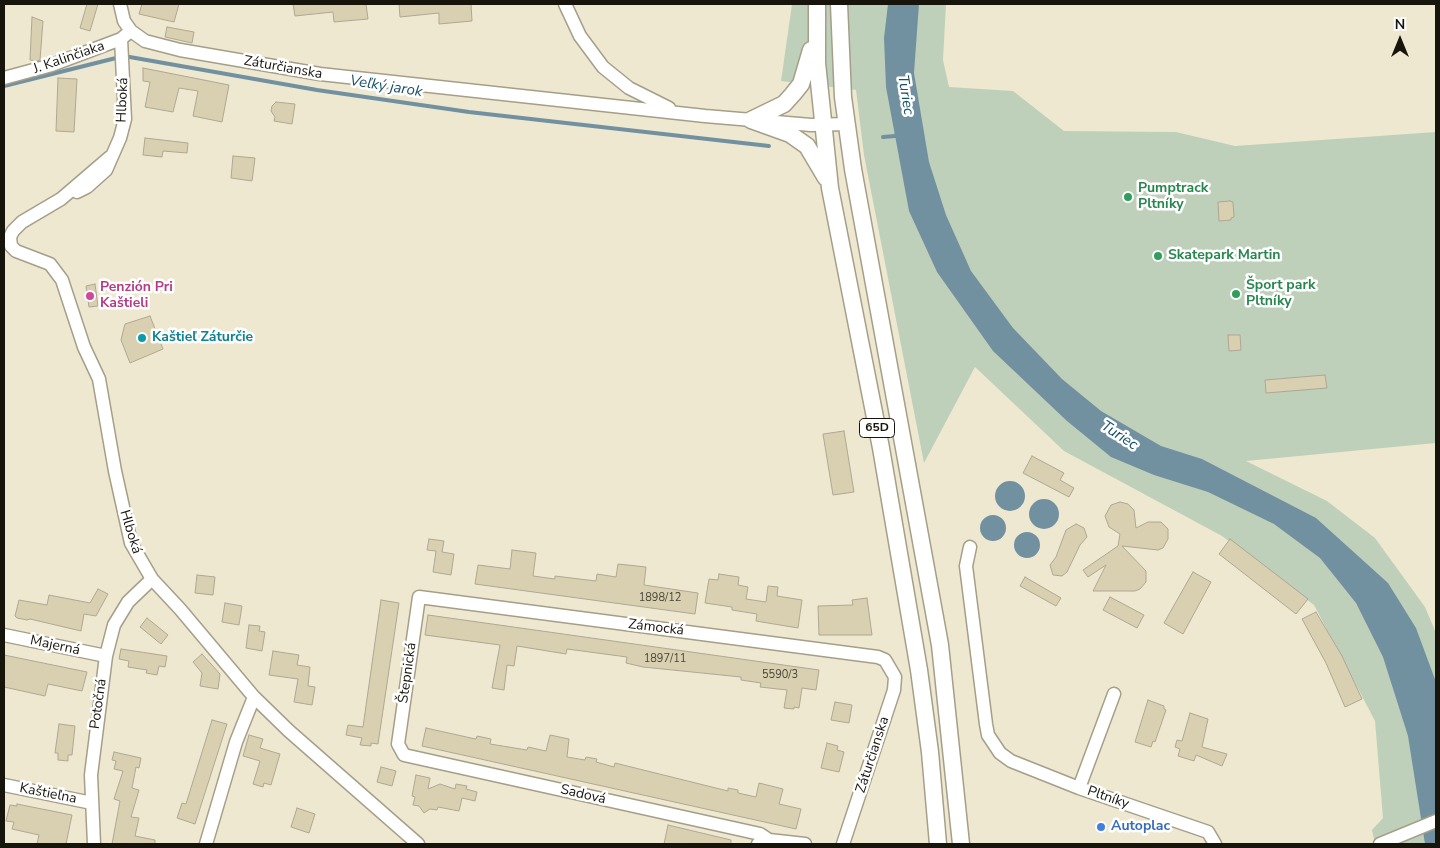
<!DOCTYPE html>
<meta charset="utf-8">
<style>
body{margin:0}
#map{position:relative;width:1440px;height:848px;overflow:hidden;background:#efe8d1;font-family:"Nunito Sans",sans-serif}
canvas{display:block}
.frame{position:absolute;inset:0;border:5px solid #17140c;pointer-events:none}
.north{position:absolute;left:1375px;top:15px;width:50px;height:50px;-webkit-text-stroke:4px #fff;paint-order:stroke;rotate:0deg;font-size:14px;font-weight:700;line-height:20px;text-align:center;color:#17140c}
.north::after{content:'';display:block;margin:auto;width:18px;height:22px;background:#17140c;clip-path:polygon(50% 0,100% 100%,50% 72%,0 100%)}
</style>
<div id="map">
<canvas width="1440" height="848"></canvas>
<div class="frame"></div>
<div class="north">N</div>
</div>
<script>
const context = document.querySelector('canvas').getContext('2d');
context.lineJoin = 'round';
function fillPath(path, color) {
  context.fillStyle = color;
  context.fill(path, 'evenodd');
}
function shape(rows) {
  const path = new Path2D();
  for (const r of rows) {
    if (r.length === 3) {
      path.moveTo(r[0] + r[2], r[1]);
      path.arc(r[0], r[1], r[2], 0, 2 * Math.PI);
      continue;
    }
    path.moveTo(r[0], r[1]);
    for (let i = 2; i < r.length; i += 2) path.lineTo(r[i], r[i + 1]);
  }
  return path;
}
function trace(path, color, width, dash) {
  context.strokeStyle = color;
  context.lineWidth = width;
  context.lineCap = dash ? 'butt' : 'round';
  context.setLineDash(dash || []);
  context.stroke(path);
}
function write(font, color, halo, rows, align = 'center') {
  context.font = font + ' "Nunito Sans",sans-serif';
  context.lineWidth = 5;
  context.setLineDash([]);
  context.textBaseline = 'middle';
  context.strokeStyle = halo;
  context.fillStyle = color;
  for (const [text, x, y, turn = 0] of rows) {
    context.save();
    context.translate(x, y);
    context.rotate((+turn || 0) * Math.PI / 180);
    context.textAlign = isNaN(turn) ? turn : align;
    if (halo) context.strokeText(text, 0, 0);
    context.fillText(text, 0, 0);
    context.restore();
  }
}
fillPath(shape([
 [792,4,946,4,943,60,949,87,1013,91,1064,131,1176,132,1235,146,1436,132,1436,443,1246,461,1327,501,1375,538,1425,607,1436,633,1436,844,1375,844,1372,830,1383,818,1375,721,1314,605,1222,536,1064,451,975,367,924,463,864,155,856,90,781,81]
]), '#bfd0ba');
fillPath(shape([
 [888,4,919,4,914,73,929,162,946,215,971,271,1013,328,1062,379,1101,411,1161,446,1202,459,1316,518,1388,583,1416,628,1436,682,1436,844,1425,844,1408,736,1383,657,1356,603,1320,558,1274,524,1208,492,1154,475,1111,457,1067,421,993,351,937,272,909,211,886,87,884,38],
 [1010,496,15],
 [1044,514,15],
 [993,528,13],
 [1027,545,13]
]), '#7291a0');
trace(shape([
 [4,86,124,56,317,90,469,112,769,146],
 [883,137,895,136,897,134]
]), '#7291a0', 4);
const building = shape([
 [87,4,98,4,90,31,80,28,87,4],
 [142,4,179,4,174,22,139,14,142,4],
 [293,4,366,4,368,19,334,22,333,12,295,16,293,4],
 [399,4,471,4,472,21,439,24,439,13,400,17,399,4],
 [32,17,43,21,40,60,37,61,30,60,32,17],
 [167,27,194,32,192,43,165,37,167,27],
 [143,68,229,85,222,122,193,116,198,91,179,88,173,112,145,107,150,82,143,81,143,68],
 [58,78,77,79,74,132,56,131,58,78],
 [276,102,295,104,292,124,274,121,275,117,271,111,272,106,276,102],
 [145,138,188,143,187,153,163,151,162,157,143,155,145,138],
 [233,156,255,158,252,181,231,178,233,156],
 [1230,201,1233,202,1234,217,1231,218,1231,220,1219,221,1218,202,1230,201],
 [95,284,98,306,89,307,86,286,95,284],
 [150,316,163,349,130,363,121,340,125,324,150,316],
 [1228,335,1240,335,1241,350,1229,351,1228,335],
 [1325,375,1327,388,1266,393,1265,380,1325,375],
 [844,431,854,492,833,495,823,434,844,431],
 [1032,456,1064,473,1060,480,1074,488,1069,497,1023,473,1032,456],
 [1120,502,1128,504,1134,510,1136,528,1148,522,1161,522,1168,529,1168,539,1163,548,1158,550,1122,546,1146,571,1146,582,1140,589,1135,591,1093,591,1106,565,1088,577,1083,570,1118,546,1120,534,1109,527,1105,516,1111,505,1120,502],
 [1076,524,1084,528,1087,537,1080,545,1067,572,1062,576,1053,575,1050,565,1056,557,1066,530,1076,524],
 [429,539,444,541,442,552,454,554,451,575,433,572,436,551,427,550,429,539],
 [1230,539,1308,599,1296,614,1219,554,1230,539],
 [512,550,536,553,533,576,555,579,555,576,596,581,597,574,616,577,618,564,646,567,644,585,698,593,695,614,475,584,478,565,510,569,512,550],
 [1193,572,1211,582,1183,634,1164,623,1193,572],
 [719,574,739,577,738,585,748,587,746,599,766,602,768,586,778,587,777,596,802,600,798,628,756,621,757,614,732,610,732,607,705,603,709,579,718,580,719,574],
 [197,575,215,577,213,595,195,593,197,575],
 [1025,577,1061,598,1056,606,1020,586,1025,577],
 [98,589,108,594,96,616,84,614,81,631,30,619,27,620,17,618,15,616,19,600,47,605,49,595,90,603,98,589],
 [1110,597,1144,615,1137,628,1103,610,1110,597],
 [867,598,872,635,819,635,818,606,853,605,852,600,867,598],
 [381,600,399,603,378,744,371,743,371,746,360,745,362,738,346,735,348,725,363,727,381,600],
 [225,603,242,606,239,625,222,622,225,603],
 [1316,612,1342,656,1362,699,1345,707,1326,663,1302,619,1316,612],
 [428,615,819,670,816,690,802,688,799,708,794,707,794,709,784,708,787,690,760,687,761,683,741,680,741,677,643,667,626,663,627,657,567,649,566,654,517,646,514,666,507,665,504,690,492,688,500,645,425,635,428,615],
 [147,618,168,635,161,644,140,627,147,618],
 [249,625,260,626,259,631,265,632,262,651,246,648,249,625],
 [121,649,167,656,165,667,159,666,157,675,146,673,147,670,128,667,129,661,119,659,121,649],
 [273,651,299,655,297,665,310,667,308,686,315,687,312,705,294,702,298,679,269,675,273,651],
 [202,654,220,674,218,689,200,686,202,673,193,662,202,654],
 [4,655,87,672,82,691,48,684,45,696,4,687,4,655],
 [1148,700,1164,706,1164,709,1166,710,1155,742,1153,741,1151,747,1135,742,1148,700],
 [835,702,852,705,849,723,831,720,835,702],
 [1190,713,1208,719,1202,747,1227,754,1222,766,1196,755,1194,761,1178,756,1180,749,1175,747,1177,740,1182,741,1190,713],
 [212,720,227,724,195,824,177,818,182,803,186,804,212,720],
 [59,724,75,726,72,755,68,755,68,761,58,760,58,753,55,753,59,724],
 [426,728,471,738,476,739,477,736,491,739,490,744,527,750,528,747,546,751,550,735,569,739,567,757,585,760,586,757,597,759,596,762,614,767,615,763,728,791,728,788,738,790,738,793,756,797,759,783,783,789,779,804,801,809,796,829,422,746,426,728],
 [249,735,263,739,260,748,280,754,271,785,264,783,263,787,253,784,260,761,243,756,249,735],
 [827,743,838,746,837,750,844,752,839,772,821,768,827,743],
 [114,752,141,758,139,768,136,767,132,788,139,790,131,817,139,818,135,836,155,840,155,844,112,844,120,801,114,799,123,771,114,769,116,761,112,760,114,752],
 [381,767,396,771,392,786,377,782,381,767],
 [416,775,430,778,428,789,440,784,455,789,456,784,467,786,466,789,477,792,475,801,462,798,459,811,438,807,437,810,430,809,424,813,419,806,413,805,415,797,412,796,416,775],
 [17,804,72,815,66,844,37,844,39,835,12,829,14,822,6,821,10,805,17,806,17,804],
 [297,808,315,814,309,833,291,827,297,808],
 [668,825,731,840,731,844,664,844,668,825]
]);
fillPath(building, '#d9d0b2');
trace(building, '#afa792', 1);
const minor = shape([
 [120,4,124,21,131,31,145,41,180,50,320,74,705,116,811,125,846,124],
 [565,4,580,36,603,67,629,88,669,108],
 [4,78,52,65,121,39,127,34],
 [110,157,61,199,22,222,13,231,10,237,11,246,16,251,50,264,62,280,84,347,99,379,115,471,131,543,152,579,180,609,254,697,289,731,418,844],
 [77,192,87,187,106,170,120,138,125,119,121,39],
 [970,547,966,566,986,724,988,735,1000,753,1011,761,1079,788,1208,832,1215,844],
 [4,635,106,656],
 [4,785,92,803],
 [1079,788,1114,694],
 [769,840,760,834,404,755,398,744,419,597,878,657,885,660,895,677,894,690,843,844],
 [94,844,91,775,106,656,114,625,128,602,152,579],
 [206,844,236,742,254,697],
 [758,844,769,840,805,844],
 [1380,844,1436,821]
]);
const major = shape([
 [817,4,817,63,830,188,881,448,919,670,930,752,938,844],
 [839,4,843,97,853,169,940,645,961,844],
 [751,120,784,104,793,94,801,84,811,50],
 [751,120,790,134,807,146,826,178]
]);
trace(minor, '#a59e89', 15);
trace(major, '#a59e89', 19);
trace(minor, '#fff', 12);
trace(major, '#fff', 16);
for (const [x, y, r, color] of [
 [1128,197,5,"#2e9e5b"],
 [1158,256,5,"#2e9e5b"],
 [1236,294,5,"#2e9e5b"],
 [90,296,5,"#d1479c"],
 [142,338,5,"#0f9aa8"],
 [1101,827,5,"#3f7fe0"]
]) {
  const dot = new Path2D();
  dot.arc(x, y, r, 0, 2 * Math.PI);
  context.fillStyle = color;
  context.fill(dot);
  trace(dot, '#fff', 2);
}
write('11px', '#484336', null, [
 ["1898/12",660,598],
 ["1897/11",665,659],
 ["5590/3",780,675]
]);
for (const [x, y, w] of [
 [877,428,35]
]) {
  const box = new Path2D();
  box.roundRect(x - w / 2, y - 9.5, w, 19, 4);
  context.fillStyle = '#fff';
  context.fill(box);
  trace(box, '#17140c', 1);
}
write('bold 12px', '#17140c', null, [
 ["65D",877,428]
]);
write('14px', '#17140c', '#fff', [
 ["J. Kalinčiaka",69,58,-19],
 ["Záturčianska",283,68,10],
 ["Hlboká",123,100,-88],
 ["Hlboká",130,532,73],
 ["Zámocká",656,628,7],
 ["Majerná",55,646,12],
 ["Štepnická",408,673,-82],
 ["Potočná",99,704,-82],
 ["Záturčianska",873,755,-72],
 ["Kaštieľna",48,794,11],
 ["Sadová",583,795,13],
 ["Pltníky",1108,798,19]
]);
write('bold 14px', '#27864d', '#fff', [
 ["Pumptrack",1138,189],
 ["Pltníky",1138,205],
 ["Skatepark Martin",1168,256],
 ["Šport park",1246,286],
 ["Pltníky",1246,302]
], 'left');
write('bold 14px', '#b23c85', '#fff', [
 ["Penzión Pri",100,288],
 ["Kaštieli",100,304]
], 'left');
write('bold 14px', '#0d838f', '#fff', [
 ["Kaštieľ Záturčie",152,338]
], 'left');
write('bold 14px', '#366cbe', '#fff', [
 ["Autoplac",1111,827]
], 'left');
write('italic 15px', '#165269', '#fff', [
 ["Veľký jarok",386,87,9],
 ["Turiec",905,95,81],
 ["Turiec",1119,436,33]
]);
</script>
